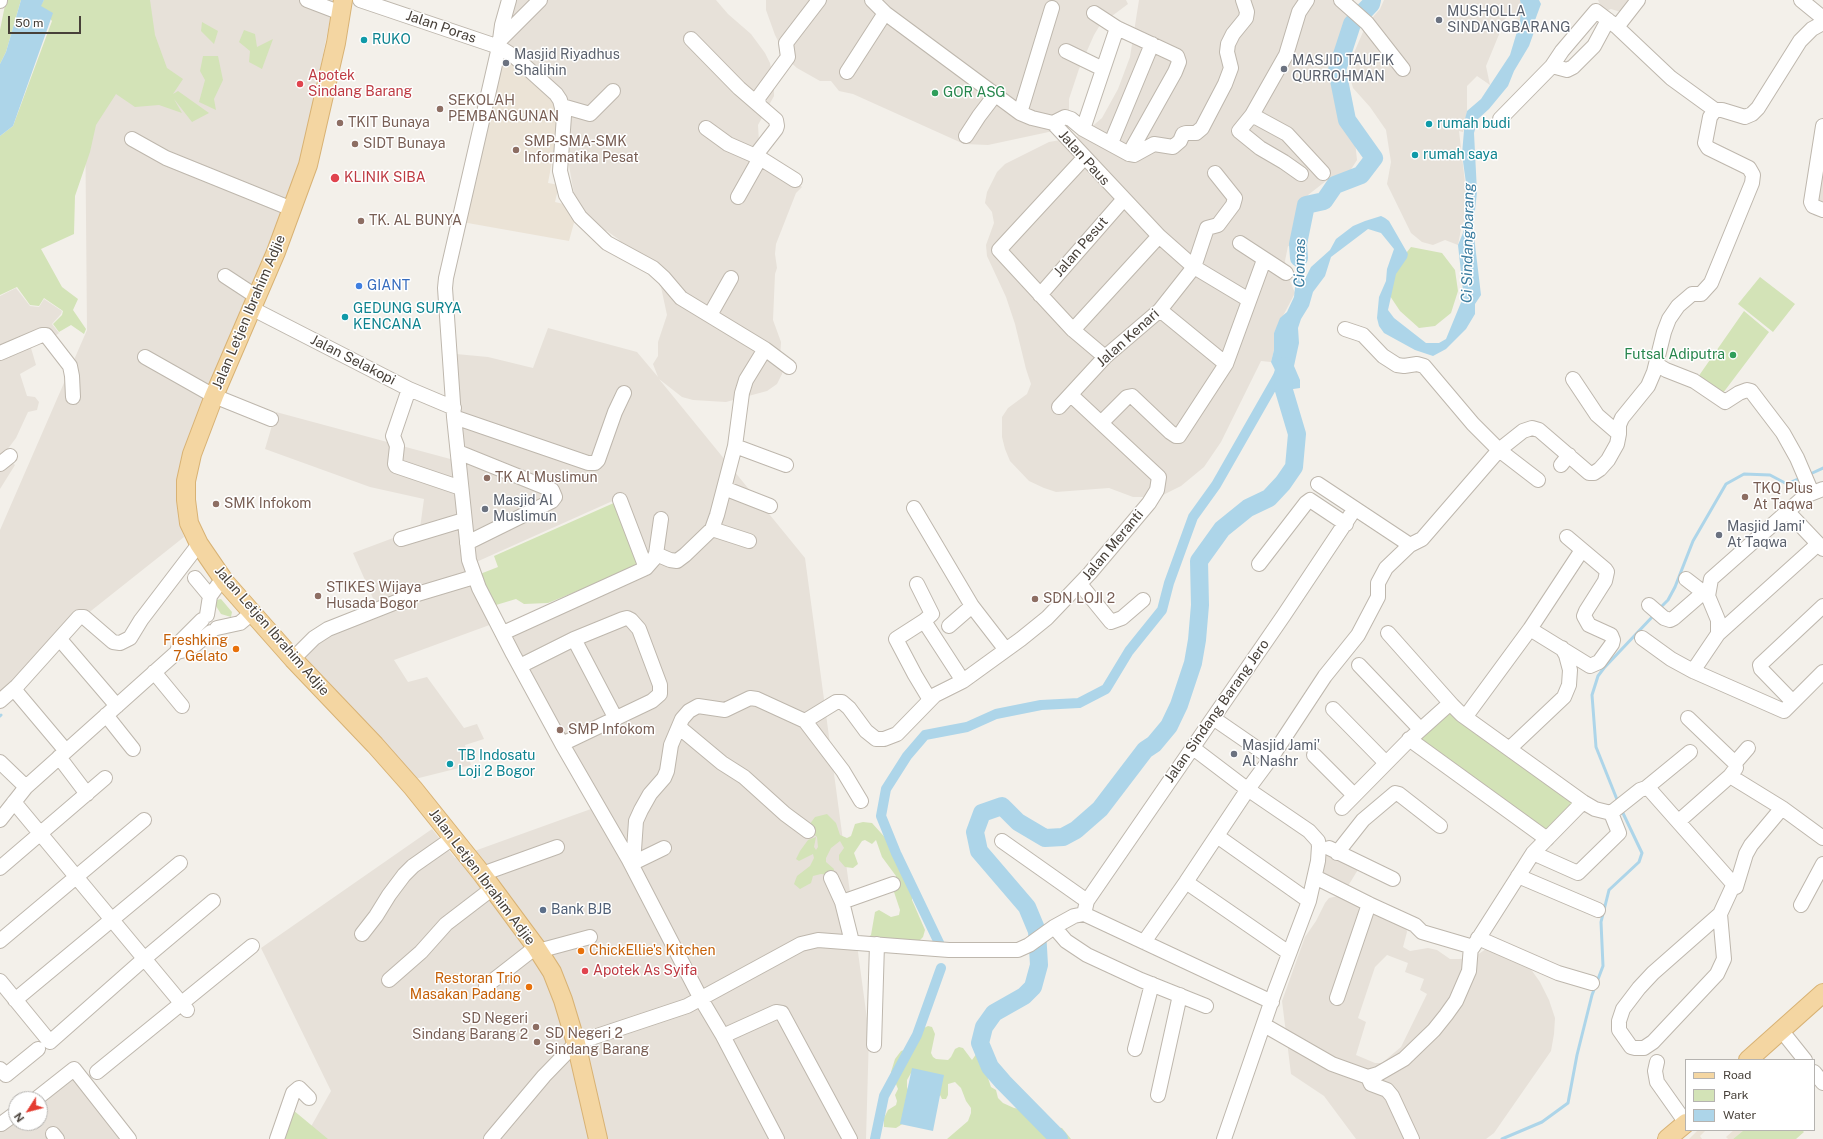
<!DOCTYPE html>
<style>
body{margin:0}
#map{position:relative;width:1823px;height:1139px;overflow:hidden;background:#f3f0ea;font-family:"Public Sans",sans-serif}
canvas{display:block}
.legend{position:absolute;left:1685px;top:1059px;width:130px;height:72px;box-sizing:border-box;background:#fff;border:1px solid #b5b3b0;margin:0;padding:5px 7px;list-style:none;font-size:12px;color:#474039}
.legend li{display:flex;align-items:center;gap:8px;height:20px}
.legend b{width:20px;border:1px solid #b5b3b0}
.north{position:absolute;left:8px;top:1091px;width:40px;height:40px;box-sizing:border-box;background:#fff;border:1px solid #b5b3b0;border-radius:50%;rotate:234deg;font-size:11px;font-weight:700;line-height:16px;text-align:center;color:#474039}
.north::after{content:'';display:block;margin:auto;width:14px;height:18px;background:#e43d31;clip-path:polygon(50% 0,100% 100%,50% 72%,0 100%)}
.scale{position:absolute;left:8px;top:16px;width:73px;height:18px;box-sizing:border-box;border:2px solid #474039;border-top:0;padding-left:5px;font-size:12px;line-height:14px;white-space:nowrap;color:#474039;-webkit-text-stroke:3px #fff;paint-order:stroke}
</style>
<div id="map">
<canvas width="1823" height="1139"></canvas>
<ul class="legend">
<li><b style="height:5px;background:#f4d6a2"></b>Road</li>
<li><b style="height:11px;background:#d3e3b7"></b>Park</li>
<li><b style="height:11px;background:#add5e9"></b>Water</li>
</ul>
<div class="north">N</div>
<div class="scale">50 m</div>
</div>
<script>
const context = document.querySelector('canvas').getContext('2d');
context.lineJoin = 'round';
function fillPath(path, color) {
  context.fillStyle = color;
  context.fill(path, 'evenodd');
}
function shape(rows) {
  const path = new Path2D();
  for (const r of rows) {
    path.moveTo(r[0], r[1]);
    for (let i = 2; i < r.length; i += 2) path.lineTo(r[i], r[i + 1]);
  }
  return path;
}
function trace(path, color, width, dash) {
  context.strokeStyle = color;
  context.lineWidth = width;
  context.lineCap = dash ? 'butt' : 'round';
  context.setLineDash(dash || []);
  context.stroke(path);
}
function write(font, color, halo, rows, align = 'center') {
  context.font = font + ' "Public Sans",sans-serif';
  context.lineWidth = 3;
  context.setLineDash([]);
  context.textBaseline = 'middle';
  context.strokeStyle = halo;
  context.fillStyle = color;
  for (const [text, x, y, turn = 0] of rows) {
    context.save();
    context.translate(x, y);
    context.rotate((+turn || 0) * Math.PI / 180);
    context.textAlign = isNaN(turn) ? turn : align;
    if (halo) context.strokeText(text, 0, 0);
    context.fillText(text, 0, 0);
    context.restore();
  }
}
fillPath(shape([
 [122,0,334,0,310,119,301,157,285,206,212,377,181,459,176,489,177,500,179,520,184,537,82,618,0,692,0,530,87,330,85,104],
 [512,0,716,0,728,14,751,34,765,53,770,63,774,84,774,96,758,125,760,158,793,178,802,187,796,193,776,244,775,254,777,268,775,274,773,320,781,342,780,358,785,361,782,374,777,384,767,391,726,402,693,400,682,397,659,379,805,558,869,1034,866,1139,304,1139,331,1091,261,948,432,829,455,858,602,805,505,625,645,569,617,499,474,563,461,449,456,354,488,357,533,368,548,328,637,352,658,377,653,364,658,356,658,342,667,315,661,287,654,277,618,239,607,231,596,230,576,205,568,160,568,144,502,51],
 [766,0,1126,0,1128,4,1100,25,1094,35,1079,69,1069,99,1069,118,1058,130,988,145,964,144,853,94,839,91,831,81,820,81,797,68,787,59,775,35,766,10],
 [1139,0,1354,0,1351,37,1344,64,1343,76,1344,90,1354,132,1357,160,1350,171,1326,181,1308,195,1298,240,1295,248,1288,246,1285,261,1287,274,1295,293,1274,333,1274,350,1271,362,1261,361,1221,442,1204,467,1181,486,1159,497,1133,497,1109,488,1056,492,1044,488,1029,481,1010,461,1005,449,1002,437,1002,417,1008,408,1027,394,1031,384,1026,369,1015,324,1006,297,987,256,986,245,994,223,992,212,985,203,987,192,997,172,1005,164,1049,142,1072,138,1082,135,1102,118,1118,89,1130,57],
 [1384,0,1539,0,1522,12,1520,21,1507,15,1486,66,1490,85,1477,76,1467,86,1467,111,1463,132,1459,131,1466,191,1464,221,1462,224,1458,245,1445,240,1433,245,1422,242,1411,233,1387,184,1391,162,1386,130,1370,107,1353,88,1350,77,1353,55,1366,25,1380,9],
 [1598,0,1630,0,1627,14,1611,9,1603,12],
 [1823,128,1823,218,1813,215],
 [16,288,30,306,39,307,44,299,62,311,61,314,52,324,59,333,53,338,50,334,31,348,36,365,20,374,27,396,35,397,39,402,37,410,28,412,16,438,4,454,15,465,0,489,0,296],
 [276,412,454,460,459,519,495,623,394,660,408,682,427,677,464,728,477,724,484,739,465,745,471,765,415,779,302,654,324,634,380,614,353,553,420,528,424,499,370,487,265,449],
 [1327,851,1359,868,1348,886,1323,876],
 [1338,896,1406,926,1407,932,1403,947,1410,951,1428,948,1437,950,1450,959,1459,959,1468,958,1477,955,1486,949,1530,968,1540,982,1549,1000,1555,1018,1554,1034,1551,1051,1494,1133,1486,1139,1356,1139,1324,1096,1291,1074,1282,1001,1305,937,1316,921,1325,903,1329,898],
 [1387,955,1408,963,1405,972,1424,979,1420,990,1427,994,1401,1047,1382,1063,1375,1063,1356,1055,1366,1022,1358,1018,1375,967],
 [77,1070,133,1139,0,1139,0,1116,16,1106,16,1123,40,1123,40,1099,28,1099]
]), '#e7e1d9');
fillPath(shape([
 [501,48,561,102,560,117,548,183,559,185,555,202,572,206,570,217,575,219,569,241,462,222],
 [1698,1130,1706,1130,1700,1136,1702,1139,1689,1139],
 [1734,1130,1744,1130,1733,1139,1728,1139,1726,1137]
]), '#ebe3d6');
fillPath(shape([
 [6,0,21,0,6,52,0,64,0,30],
 [44,0,150,0,155,35,167,68,183,79,173,94,178,91,209,113,192,122,174,99,182,113,159,105,135,107,116,94,96,125,90,152,75,196,74,234,41,249,62,287,78,299,73,310,86,329,84,334,71,325,59,332,53,324,62,315,63,311,44,298,39,306,30,305,17,287,0,295,0,136,13,126,52,21,40,6],
 [202,22,218,31,214,44,201,31],
 [244,30,255,34,257,47,273,39,262,69,249,62,250,51,239,42],
 [203,56,218,56,223,80,214,99,216,110,199,102,205,80,200,71],
 [1411,247,1442,253,1455,270,1458,291,1451,313,1435,326,1419,328,1400,311,1390,296,1393,269],
 [1760,277,1795,304,1773,332,1738,304],
 [1744,311,1769,332,1720,397,1698,377],
 [616,502,639,566,548,603,524,604,516,599,496,605,480,574,498,567,494,556],
 [221,599,232,612,231,617,221,614,216,606,216,600],
 [1445,705,1575,804,1547,836,1408,735],
 [827,814,836,823,840,835,847,838,851,836,855,824,863,822,872,823,899,853,906,865,913,892,912,900,925,930,923,937,917,943,867,938,871,935,875,912,879,910,891,917,899,915,900,910,893,889,896,876,882,857,876,840,872,844,865,840,862,841,854,853,858,864,853,868,845,867,839,860,839,855,844,848,840,841,831,848,826,858,826,862,834,869,833,876,821,874,813,876,811,883,800,889,794,884,797,876,810,866,814,858,813,854,799,861,796,859,800,851,808,840,816,837,814,847,816,850,818,847,817,837,807,828,815,817],
 [928,1026,932,1027,935,1034,931,1053,933,1057,936,1059,948,1060,951,1057,955,1049,959,1047,963,1048,972,1060,977,1053,980,1054,986,1061,986,1072,991,1087,996,1090,998,1098,1003,1103,1014,1108,1027,1110,1042,1126,1062,1128,1071,1139,947,1139,968,1121,971,1113,971,1108,966,1101,961,1088,955,1082,948,1084,948,1095,946,1099,942,1099,940,1095,935,1074,919,1071,911,1073,907,1080,907,1087,910,1095,904,1123,896,1128,884,1127,884,1118,888,1110,896,1105,897,1101,895,1095,898,1089,896,1084,892,1081,891,1072,895,1059,901,1051,913,1047,921,1031,924,1028],
 [293,1110,328,1139,281,1139],
 [1744,1130,1802,1130,1804,1132,1796,1139,1733,1139]
]), '#d3e3b7');
fillPath(shape([
 [21,0,44,0,41,6,53,13,13,126,0,136,0,64,6,52],
 [1520,0,1539,0,1541,4,1534,23,1534,32,1529,46,1514,71,1508,86,1489,109,1478,119,1474,133,1477,192,1473,228,1481,295,1475,304,1475,314,1466,329,1446,349,1433,356,1415,350,1384,333,1379,326,1377,318,1379,297,1386,281,1387,269,1394,249,1381,233,1368,229,1331,257,1325,276,1313,292,1309,306,1301,319,1298,328,1299,343,1294,366,1300,380,1300,388,1273,392,1270,390,1269,385,1275,370,1271,362,1274,350,1274,333,1280,318,1287,312,1294,297,1298,260,1295,248,1302,225,1305,228,1302,243,1301,281,1302,285,1311,267,1330,250,1336,239,1353,226,1365,221,1381,216,1385,218,1389,221,1408,254,1407,258,1396,274,1388,310,1394,318,1426,343,1439,343,1446,339,1462,300,1463,291,1458,245,1463,233,1465,217,1466,183,1462,154,1465,119,1467,111,1481,99,1510,55,1519,25,1522,8],
 [912,1068,944,1075,933,1131,900,1124]
]), '#add5e9');
trace(shape([
 [1808,475,1823,468],
 [1659,609,1668,600,1675,587,1693,541,1726,484,1744,474,1770,475,1787,484,1801,478],
 [0,716,1,715],
 [1618,802,1596,747,1592,695,1598,676,1604,668,1654,615],
 [1502,1139,1542,1122,1568,1103,1577,1055,1592,995,1603,966,1601,922,1609,890,1639,862,1642,853,1621,809]
]), '#add5e9', 3);
trace(shape([
 [941,947,896,853,881,816,886,789,907,756,925,735,967,727,996,714,1041,705,1079,703,1106,689,1129,651,1162,610,1169,583,1193,517,1216,485,1277,378],
 [875,1139,884,1096,917,1035,941,968]
]), '#add5e9', 10);
trace(shape([
 [1299,258,1298,244,1306,205,1324,201,1335,185,1361,175,1374,158,1347,120,1337,70,1352,24,1371,4,1372,0],
 [1059,1139,1003,1082,990,1067,980,1043,984,1027,994,1013,1024,996,1033,987,1039,965,1037,931,1027,907,979,851,975,832,982,813,1002,806,1018,822,1045,838,1063,837,1076,830,1100,809,1145,750,1154,744,1169,726,1179,705,1193,663,1197,640,1200,605,1199,561,1222,529,1248,508,1269,498,1283,483,1294,467,1297,434,1283,387,1284,366]
]), '#add5e9', 18);
const minor = shape([
 [307,0,341,13],
 [360,0,499,47,515,57,556,94,560,100,564,116,560,171,566,195,580,217,607,243,653,268,664,278,681,298,765,349,789,367],
 [509,0,502,25,499,47,446,278,445,288,454,417,469,560,479,588,513,654,562,744,629,860,701,999,723,1036,777,1139],
 [872,0,885,13,1020,113,1032,118,1053,123,1159,236,1194,267,1249,300],
 [1341,0,1367,23,1403,69],
 [1801,0,1823,18],
 [0,1,0,0],
 [1617,27,1638,0],
 [691,39,739,88,776,120,777,126,776,129,755,156],
 [500,40,540,0],
 [1066,51,1103,69],
 [1552,66,1567,70,1573,67,1594,46,1608,20],
 [847,72,885,13],
 [759,104,758,98,788,57,786,43,819,0],
 [562,106,590,114,613,91],
 [1020,113,1052,8],
 [1252,115,1287,134,1323,173],
 [1500,119,1552,66,1562,51,1596,11,1617,27,1671,78,1715,110,1722,110,1745,117,1752,114,1758,108,1800,41,1812,29,1823,23],
 [1053,123,1065,117,1071,119,1083,129,1129,154,1175,72,1179,62,1177,56,1117,28,1094,13],
 [1823,126,1811,202,1813,206,1823,210],
 [706,128,728,144,760,158,795,180],
 [1083,129,1117,28],
 [966,136,979,116,995,95],
 [132,139,166,158,292,209],
 [1111,143,1152,44],
 [1129,154,1134,155,1154,144,1173,147,1180,141,1183,134,1186,133,1196,133,1202,128,1225,84,1231,68,1227,52,1228,44,1233,34,1246,18,1247,12,1243,0],
 [1084,158,999,250,1073,330,1105,357],
 [1301,174,1284,162,1260,148,1239,131,1252,115,1286,55,1299,12,1307,0],
 [738,197,760,158],
 [1240,243,1286,273],
 [225,276,257,297],
 [1040,295,1123,200],
 [253,309,409,389,454,408],
 [1160,310,1226,364],
 [710,315,731,278],
 [1345,329,1363,335,1383,356,1397,365,1404,366,1417,364,1424,366,1473,424,1499,450,1538,480],
 [1073,330,1159,236],
 [0,353,42,335,46,335,70,366,72,376,73,397],
 [145,357,214,396,271,419],
 [1656,364,1666,370,1694,381,1725,402,1739,393,1747,390,1751,391,1783,433,1797,458,1812,493],
 [1573,379,1597,415,1619,434],
 [409,389,393,436,397,446,395,464,396,466,461,488],
 [1059,407,1105,357,1160,310,1194,267,1207,228,1218,225,1233,205,1235,198,1215,173],
 [454,417,588,463,595,463,598,460,615,412,624,393],
 [1101,423,1127,397,1132,396,1170,432,1176,436,1179,436,1226,364,1264,260],
 [735,446,786,465],
 [458,452,552,490,555,497,552,501,467,543],
 [0,464,10,456],
 [1561,465,1569,455],
 [1318,484,1410,545],
 [724,488,770,506],
 [620,500,646,568],
 [914,508,972,606,1006,650],
 [1787,511,1823,549],
 [712,529,749,541],
 [401,539,464,520],
 [656,554,670,560,677,561,685,555,712,529,717,515,735,446,742,393,746,380,765,349],
 [1259,564,1306,503,1310,500,1346,524],
 [195,578,210,596],
 [1686,579,1708,596],
 [917,584,932,614,924,621,896,639,915,675,930,700],
 [1080,584,1111,622,1122,618,1143,600],
 [1649,605,1664,618,1670,620,1674,618,1704,592],
 [207,615,210,596,218,585,225,582],
 [924,621,963,681],
 [949,626,972,606],
 [217,628,240,623,252,613],
 [1530,629,1590,666,1599,662,1612,644,1613,640,1611,635,1589,625,1584,616,1586,611,1605,581,1607,572,1605,569,1567,537],
 [503,633,646,568,653,560,656,554,661,519],
 [1388,633,1452,705],
 [1718,634,1718,620,1708,596,1711,579,1805,496,1823,489],
 [1642,638,1671,659,1693,671,1784,711,1823,672],
 [574,639,616,719],
 [63,643,117,706],
 [177,652,180,642,202,620],
 [293,659,314,638,328,629,414,595,474,577],
 [1359,665,1420,729],
 [520,666,574,639,623,619,627,618,631,620,639,629,660,685,660,694,652,701,562,744],
 [1693,671,1718,634,1818,544],
 [154,672,182,706],
 [18,694,66,751],
 [0,701,17,686,79,617,84,617,113,642,120,643,130,638,141,620,199,544],
 [1793,702,1761,669,1760,665,1823,606],
 [1333,709,1386,763],
 [106,715,133,749],
 [1462,715,1583,802,1595,809,1611,813,1619,833,1578,873,1533,853],
 [1213,718,1271,758],
 [1688,718,1735,763,1736,768,1730,776],
 [805,721,836,702,842,702,849,708,866,731,876,739,884,739,897,734,935,695,963,681,1021,639,1047,618,1090,573,1149,503,1157,490,1159,477,1071,395],
 [680,728,722,763,744,777,785,814,808,831],
 [1409,739,1547,839],
 [1193,748,1243,786,1309,831,1318,841,1319,846,1318,861,1309,901,1275,991,1224,1139],
 [1509,749,1564,697,1569,685,1570,670,1566,655,1562,648],
 [1314,755,1354,795],
 [59,757,87,794],
 [0,762,26,787],
 [1735,763,1748,748],
 [1646,788,1690,752],
 [14,802,187,1010],
 [1342,808,1409,740,1447,706,1452,705,1462,715,1469,712,1530,629,1582,550],
 [1611,813,1640,790,1646,788,1651,791,1736,887],
 [0,820,26,787,177,652,185,650,195,645,211,632],
 [1679,821,1730,776,1782,808,1823,838],
 [1217,836,1309,901],
 [1002,841,1087,901],
 [1329,848,1393,879],
 [1337,853,1363,820,1395,793,1399,794,1440,826],
 [629,860,634,850,636,821,641,810,650,794,664,778,667,771,671,745,682,719,689,711,698,706,725,710,750,698,757,699,805,721,843,771,861,801],
 [631,864,664,848],
 [0,868,105,778],
 [482,874,557,847],
 [1518,876,1598,910],
 [1315,877,1369,904,1415,925,1422,932,1473,947,1533,853,1583,802],
 [831,878,842,902,852,942],
 [1186,882,1289,953],
 [842,902,893,884],
 [1801,905,1823,864],
 [1084,914,1087,901,1284,615,1354,510],
 [1084,914,1272,1002],
 [1720,914,1724,959,1717,974,1653,1042,1644,1048,1635,1048,1631,1047,1619,1030,1619,1021,1623,1009,1639,988,1653,973,1720,914,1732,888,1736,887,1746,854,1751,845,1782,808],
 [1054,927,1066,941,1087,955,1141,980,1206,1006],
 [362,934,376,916,389,895,404,875,413,866,453,838],
 [1478,938,1558,973,1592,983],
 [0,941,144,820],
 [1144,942,1186,882,1248,789,1271,758,1325,676,1358,635,1378,597,1378,583,1386,568,1410,545,1422,539,1499,450,1523,431,1532,428,1539,430,1589,473,1594,473,1600,469,1608,460,1617,444,1619,434,1619,425,1622,418,1648,386,1654,372,1664,332,1669,319,1678,306,1692,294,1701,294,1711,283,1752,183,1753,175,1749,168,1708,148,1705,143,1710,117,1715,110],
 [538,951,590,937],
 [389,980,421,952,446,924,493,888],
 [0,981,50,1042,144,959,213,901],
 [486,986,536,947],
 [1337,998,1369,904],
 [15,1000,180,863],
 [1264,1025,1332,1064,1368,1077,1378,1074,1404,1059,1434,1030,1446,1015,1456,1001,1469,971,1471,946],
 [1781,1030,1805,1060],
 [723,1036,776,1012,782,1013,850,1139],
 [874,1045,877,944],
 [1135,1049,1152,984],
 [1657,1062,1655,1071,1657,1082,1686,1123],
 [0,1069,6,1075,38,1049],
 [97,1072,252,946],
 [1814,1072,1823,1083],
 [1368,1077,1371,1084,1387,1090,1392,1096,1412,1139],
 [1158,1095,1180,995],
 [36,1099,74,1069,129,1139],
 [1,1124,16,1113],
 [53,1134,57,1139],
 [277,1139,293,1093,299,1088,309,1098],
 [491,1139,544,1076,576,1043,687,1006,801,944,818,940,949,950,1018,950,1029,945,1054,927,1074,916,1084,914]
]);
const major = shape([
 [343,0,336,43,308,165,276,252,214,396,192,454,186,481,186,500,189,523,199,544,225,582,293,659,375,745,413,788,482,874,536,947,552,972,563,1000,576,1043,598,1139],
 [1748,1060,1823,993],
 [1667,1139,1686,1123]
]);
trace(minor, '#beb7ad', 16);
trace(major, '#d8b274', 20);
trace(minor, '#fff', 14);
trace(major, '#f4d6a2', 18);
for (const [x, y, r, color] of [
 [1439,20,4,"#6b7280"],
 [364,40,4,"#0f9aa8"],
 [506,63,4,"#6b7280"],
 [1284,69,4,"#6b7280"],
 [300,84,4,"#e0444e"],
 [935,93,4,"#2e9e5b"],
 [440,109,4,"#8d6e63"],
 [340,123,4,"#8d6e63"],
 [1429,124,4,"#0f9aa8"],
 [355,144,4,"#8d6e63"],
 [516,150,4,"#8d6e63"],
 [1415,155,4,"#0f9aa8"],
 [335,178,5,"#e0444e"],
 [361,221,4,"#8d6e63"],
 [359,286,4,"#3f7fe0"],
 [345,317,4,"#0f9aa8"],
 [1733,355,4,"#2e9e5b"],
 [487,478,4,"#8d6e63"],
 [1745,497,4,"#8d6e63"],
 [216,504,4,"#8d6e63"],
 [485,509,4,"#6b7280"],
 [1719,535,4,"#6b7280"],
 [318,596,4,"#8d6e63"],
 [1035,599,4,"#8d6e63"],
 [236,649,4,"#e8710a"],
 [560,730,4,"#8d6e63"],
 [1234,754,4,"#6b7280"],
 [450,764,4,"#0f9aa8"],
 [543,910,4,"#5c6f8a"],
 [581,951,4,"#e8710a"],
 [585,971,4,"#e0444e"],
 [529,987,4,"#e8710a"],
 [536,1027,4,"#8d6e63"],
 [537,1042,4,"#8d6e63"]
]) {
  const dot = new Path2D();
  dot.arc(x, y, r, 0, 2 * Math.PI);
  context.fillStyle = color;
  context.fill(dot);
  trace(dot, '#fff', 1.5);
}
write('14px', '#5b616d', '#fff', [
 ["MUSHOLLA",1447,12],
 ["SINDANGBARANG",1447,28],
 ["Masjid Riyadhus",514,55],
 ["Shalihin",514,71],
 ["MASJID TAUFIK",1292,61],
 ["QURROHMAN",1292,77],
 ["Masjid Al",493,501],
 ["Muslimun",493,517],
 ["Masjid Jami'",1727,527],
 ["At Taqwa",1727,543],
 ["Masjid Jami'",1242,746],
 ["Al Nashr",1242,762]
], 'left');
write('14px', '#474039', '#fff', [
 ["Jalan Poras",441,27,19],
 ["Jalan Paus",1084,158,48],
 ["Jalan Pesut",1081,247,-49],
 ["Jalan Letjen Ibrahim Adjie",249,312,-67],
 ["Jalan Kenari",1128,338,-42],
 ["Jalan Selakopi",353,360,27],
 ["Jalan Meranti",1113,545,-50],
 ["Jalan Letjen Ibrahim Adjie",272,631,49],
 ["Jalan Sindang Barang Jero",1217,711,-55],
 ["Jalan Letjen Ibrahim Adjie",482,877,53]
]);
write('14px', '#0d838f', '#fff', [
 ["RUKO",372,40],
 ["rumah budi",1437,124],
 ["rumah saya",1423,155],
 ["GEDUNG SURYA",353,309],
 ["KENCANA",353,325],
 ["TB Indosatu",458,756],
 ["Loji 2 Bogor",458,772]
], 'left');
write('14px', '#be3a42', '#fff', [
 ["Apotek",308,76],
 ["Sindang Barang",308,92],
 ["KLINIK SIBA",344,178],
 ["Apotek As Syifa",593,971]
], 'left');
write('14px', '#27864d', '#fff', [
 ["GOR ASG",943,93],
 ["Futsal Adiputra",1725,355,"right"]
], 'left');
write('14px', '#785e54', '#fff', [
 ["SEKOLAH",448,101],
 ["PEMBANGUNAN",448,117],
 ["TKIT Bunaya",348,123],
 ["SMP-SMA-SMK",524,142],
 ["Informatika Pesat",524,158],
 ["SIDT Bunaya",363,144],
 ["TK. AL BUNYA",369,221],
 ["TK Al Muslimun",495,478],
 ["TKQ Plus",1753,489],
 ["At Taqwa",1753,505],
 ["SMK Infokom",224,504],
 ["STIKES Wijaya",326,588],
 ["Husada Bogor",326,604],
 ["SDN LOJI 2",1043,599],
 ["SMP Infokom",568,730],
 ["SD Negeri",528,1019,"right"],
 ["Sindang Barang 2",528,1035,"right"],
 ["SD Negeri 2",545,1034],
 ["Sindang Barang",545,1050]
], 'left');
write('14px', '#366cbe', '#fff', [
 ["GIANT",367,286]
], 'left');
write('14px', '#c56008', '#fff', [
 ["Freshking",228,641],
 ["7 Gelato",228,657],
 ["ChickEllie's Kitchen",589,951,"left"],
 ["Restoran Trio",521,979],
 ["Masakan Padang",521,995]
], 'right');
write('14px', '#4e5e75', '#fff', [
 ["Bank BJB",551,910]
], 'left');
write('italic 15px', '#3b7da0', '#fff', [
 ["Ci Sindangbarang",1468,243,-89],
 ["Ciomas",1300,263,-89]
]);
</script>
